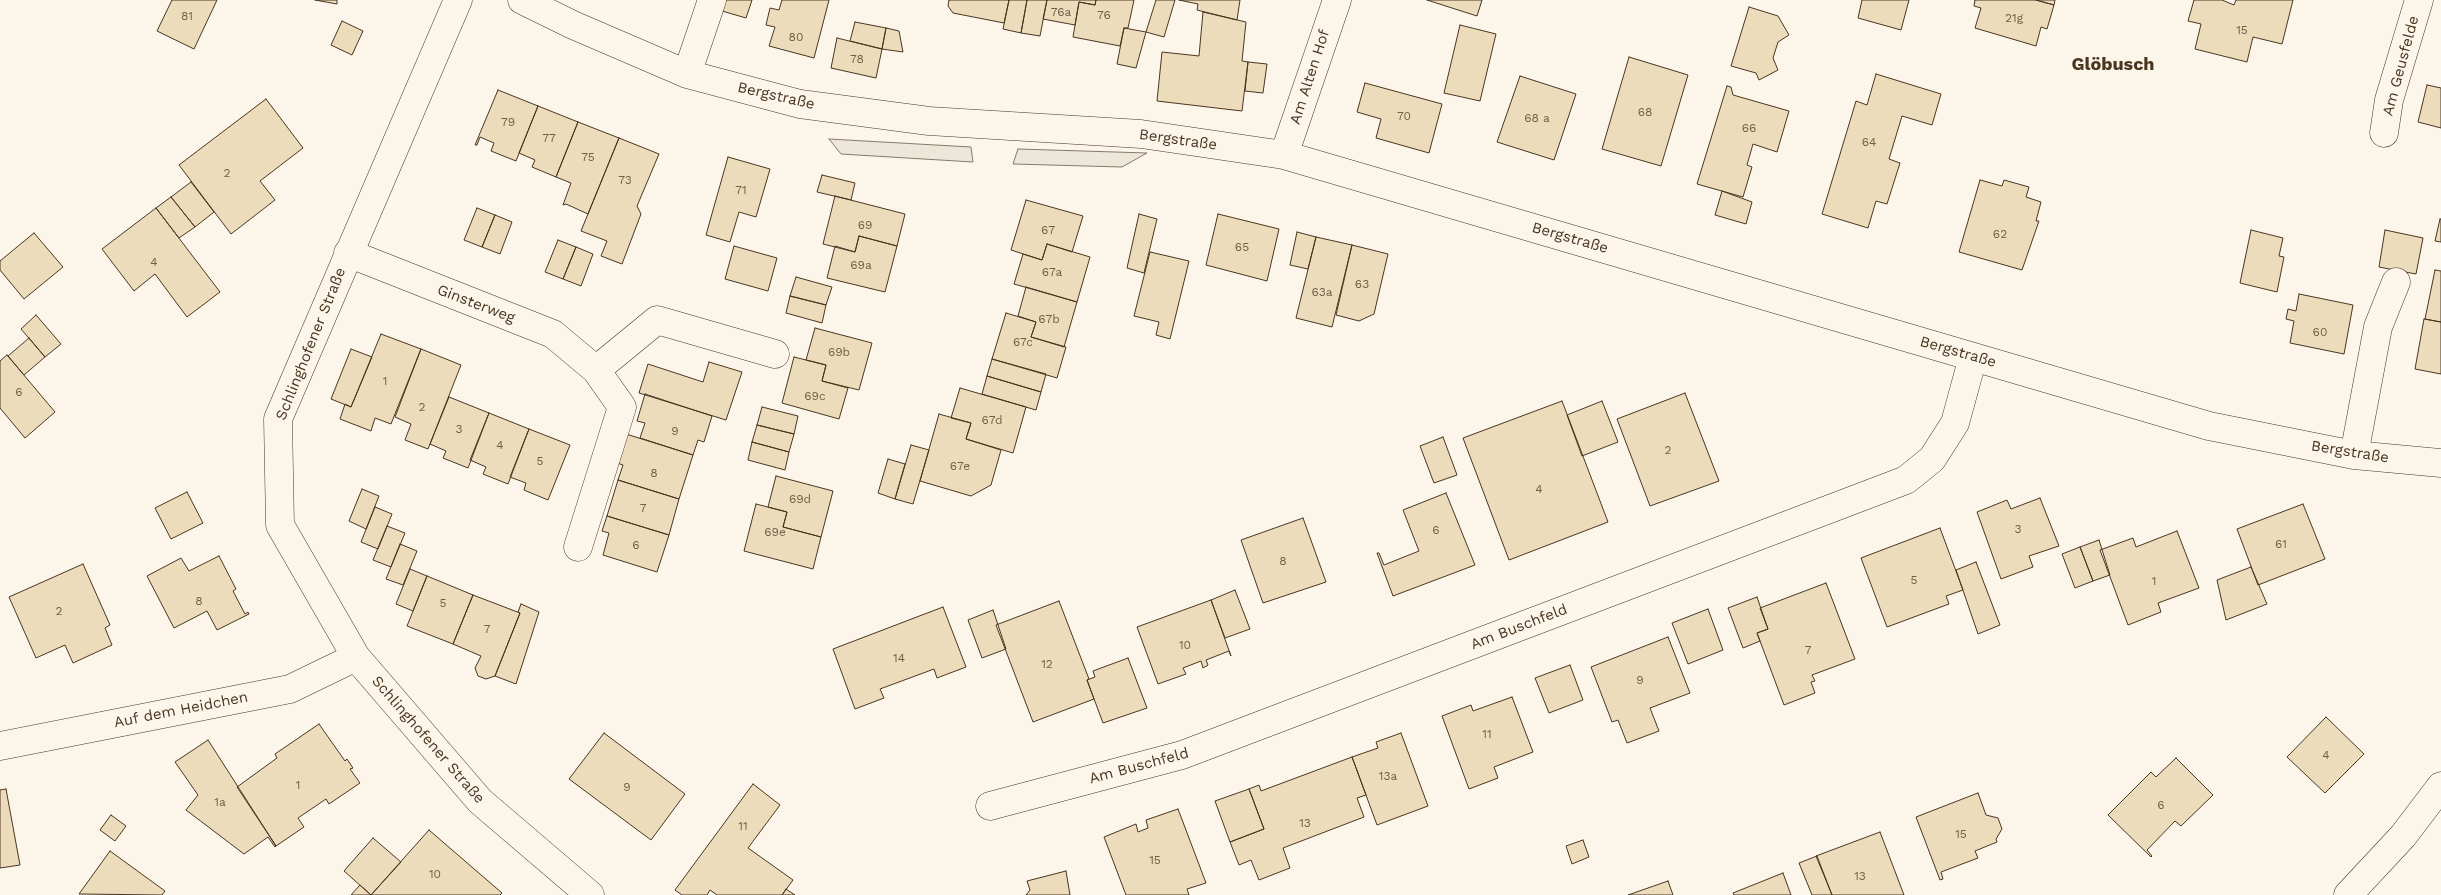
<!DOCTYPE html>
<meta charset="utf-8">
<style>
body{margin:0}
canvas{display:block;background:#fbf6e9}
</style>
<canvas width="2441" height="895"></canvas>
<script>
const context = document.querySelector('canvas').getContext('2d');
context.lineJoin = 'round';
function fillPath(path, color) {
  context.fillStyle = color;
  context.fill(path, 'evenodd');
}
function shape(rows) {
  const path = new Path2D();
  for (const r of rows) {
    path.moveTo(r[0], r[1]);
    for (let i = 2; i < r.length; i += 2) path.lineTo(r[i], r[i + 1]);
  }
  return path;
}
function trace(path, color, width, dash) {
  context.strokeStyle = color;
  context.lineWidth = width;
  context.lineCap = dash ? 'butt' : 'round';
  context.setLineDash(dash || []);
  context.stroke(path);
}
function write(font, color, halo, rows, align = 'center') {
  context.font = font + ' "Work Sans",sans-serif';
  context.lineWidth = 4;
  context.setLineDash([]);
  context.textBaseline = 'middle';
  context.strokeStyle = halo;
  context.fillStyle = color;
  for (const [text, x, y, turn = 0] of rows) {
    context.save();
    context.translate(x, y);
    context.rotate((+turn || 0) * Math.PI / 180);
    context.textAlign = isNaN(turn) ? turn : align;
    if (halo) context.strokeText(text, 0, 0);
    context.fillText(text, 0, 0);
    context.restore();
  }
}
const parking = shape([
 [829,139,971,147,973,162,841,154,829,139],
 [1018,149,1147,153,1122,167,1013,164,1018,149]
]);
fillPath(parking, '#ede7d9');
trace(parking, '#887966', 1);
const building = shape([
 [172,0,217,0,194,49,157,31,172,0],
 [315,0,337,0,337,4,315,0],
 [725,0,752,0,746,18,722,11,725,0],
 [782,0,829,0,814,58,769,46,775,27,766,25,770,8,779,10,782,0],
 [949,0,1009,0,1004,23,953,13,948,6,949,0],
 [1009,0,1027,0,1021,33,1003,29,1009,0],
 [1027,0,1047,0,1040,36,1021,33,1027,0],
 [1047,0,1096,0,1095,5,1079,2,1075,25,1043,19,1047,0],
 [1096,0,1134,0,1128,28,1124,28,1120,46,1073,37,1079,2,1095,5,1096,0],
 [1156,0,1175,0,1164,37,1146,32,1156,0],
 [1179,0,1240,0,1237,20,1197,10,1198,4,1179,0],
 [1427,0,1482,0,1477,16,1427,0],
 [1862,0,1909,0,1901,30,1858,18,1862,0],
 [1975,0,2036,0,2054,5,2047,29,2041,27,2036,46,1975,28,1981,8,1974,6,1975,0],
 [2036,0,2055,0,2054,5,2036,0],
 [2194,0,2222,0,2234,5,2236,0,2293,0,2282,44,2253,37,2247,62,2195,49,2201,24,2188,21,2194,0],
 [1749,7,1778,16,1789,35,1778,42,1773,58,1778,70,1759,80,1756,73,1731,66,1749,7],
 [1203,12,1246,22,1242,61,1248,62,1242,111,1157,101,1162,52,1199,56,1203,12],
 [342,21,363,31,352,55,331,45,342,21],
 [855,22,886,28,882,49,850,41,855,22],
 [1460,25,1496,34,1480,101,1444,93,1460,25],
 [886,28,899,31,903,52,882,49,886,28],
 [1124,28,1146,32,1136,68,1117,64,1124,28],
 [837,38,882,49,876,78,831,68,837,38],
 [1629,57,1688,75,1661,166,1602,149,1629,57],
 [1248,62,1267,64,1263,93,1245,91,1248,62],
 [1876,74,1941,94,1932,125,1902,116,1889,159,1900,163,1887,204,1876,201,1868,228,1822,214,1856,101,1867,105,1876,74],
 [1520,76,1576,94,1554,160,1497,142,1520,76],
 [1365,83,1442,104,1429,153,1376,138,1381,119,1357,112,1365,83],
 [2427,85,2441,88,2441,128,2418,122,2427,85],
 [1727,86,1731,87,1733,95,1789,111,1777,152,1753,144,1747,165,1752,167,1743,197,1697,184,1727,86],
 [498,90,538,106,516,161,491,151,494,143,480,137,477,145,475,145,498,90],
 [266,99,303,148,260,181,275,200,231,234,179,165,266,99],
 [538,106,578,122,556,177,532,167,535,160,519,153,538,106],
 [578,122,619,138,588,214,566,204,563,205,571,183,556,177,578,122],
 [619,138,659,154,637,206,641,214,622,264,601,256,607,241,581,231,619,138],
 [728,157,770,169,756,217,739,212,730,242,706,235,728,157],
 [822,175,855,183,851,200,817,192,822,175],
 [1980,180,2002,186,2004,180,2029,187,2026,197,2041,202,2036,221,2039,221,2022,270,1959,252,1980,180],
 [191,182,214,212,195,227,171,197,191,182],
 [1722,191,1752,202,1746,224,1715,215,1722,191],
 [835,196,905,214,897,246,859,236,855,252,823,244,835,196],
 [171,197,195,227,179,238,156,208,171,197],
 [1026,200,1083,216,1072,252,1047,244,1042,260,1011,250,1026,200],
 [156,208,220,292,187,317,155,274,134,291,102,249,156,208],
 [477,208,495,215,482,247,464,240,477,208],
 [1139,214,1157,219,1144,273,1127,268,1139,214],
 [1218,214,1279,229,1267,281,1206,265,1218,214],
 [495,215,512,222,500,254,482,247,495,215],
 [2440,219,2441,219,2441,242,2435,241,2440,219],
 [2251,230,2283,238,2279,256,2284,257,2277,292,2240,283,2251,230],
 [2385,230,2423,238,2416,274,2379,267,2385,230],
 [1297,232,1316,237,1308,269,1290,265,1297,232],
 [34,233,63,267,24,299,0,270,0,261,34,233],
 [859,236,897,246,885,292,827,278,835,246,855,252,859,236],
 [1316,237,1352,245,1332,327,1296,318,1316,237],
 [558,240,576,247,563,279,545,272,558,240],
 [1047,244,1090,257,1077,302,1014,284,1023,254,1042,260,1047,244],
 [1352,245,1388,254,1374,314,1359,321,1336,315,1352,245],
 [734,246,777,258,768,291,725,279,734,246],
 [576,247,593,254,581,286,563,279,576,247],
 [1150,252,1189,261,1170,339,1156,335,1159,322,1134,316,1150,252],
 [2435,270,2441,271,2441,322,2425,319,2435,270],
 [796,277,832,287,826,305,790,296,796,277],
 [1026,287,1077,302,1064,347,1031,337,1036,322,1018,316,1026,287],
 [2299,294,2353,305,2344,354,2290,343,2294,321,2286,319,2288,309,2296,311,2299,294],
 [790,296,826,305,822,323,786,313,790,296],
 [1006,313,1036,322,1031,337,1066,347,1057,378,992,359,1006,313],
 [36,315,61,344,45,357,21,329,36,315],
 [2424,319,2441,322,2441,374,2415,369,2424,319],
 [815,328,872,343,859,390,822,381,826,365,806,360,815,328],
 [381,334,421,349,391,424,375,418,371,431,340,419,345,404,351,407,381,334],
 [29,338,45,357,24,375,8,356,29,338],
 [351,349,372,357,351,407,331,399,351,349],
 [421,349,461,365,428,449,405,440,411,424,395,417,421,349],
 [7,355,55,412,25,438,0,408,0,361,7,355],
 [794,357,826,365,822,381,848,388,839,419,782,403,794,357],
 [992,359,1046,374,1041,392,987,376,992,359],
 [709,362,742,372,726,420,639,393,648,364,703,382,709,362],
 [987,376,1041,392,1036,410,982,394,987,376],
 [960,388,1026,407,1013,453,966,439,971,423,951,418,960,388],
 [1685,393,1719,481,1650,506,1617,419,1685,393],
 [645,394,712,416,704,442,698,440,693,455,640,438,645,423,637,421,645,394],
 [449,397,489,413,468,468,443,458,446,451,430,444,449,397],
 [1562,401,1608,522,1509,560,1463,438,1562,401],
 [1602,401,1618,442,1582,456,1567,415,1602,401],
 [762,407,798,416,794,434,757,425,762,407],
 [489,413,529,429,508,484,483,474,486,467,470,460,489,413],
 [939,414,971,423,966,439,1001,450,991,485,971,496,920,481,939,414],
 [757,425,794,434,789,452,752,442,757,425],
 [529,429,570,445,548,500,524,490,526,483,510,477,529,429],
 [626,434,693,455,679,499,618,480,623,465,617,463,626,434],
 [1443,437,1457,475,1434,483,1420,446,1443,437],
 [752,442,789,452,785,470,748,460,752,442],
 [911,445,929,450,913,504,895,499,911,445],
 [888,459,905,464,895,499,878,493,888,459],
 [776,476,833,491,821,537,783,527,787,512,768,507,776,476],
 [618,480,679,499,669,535,607,516,618,480],
 [362,489,379,496,366,529,349,521,362,489],
 [187,492,203,523,171,539,155,508,187,492],
 [1446,493,1475,565,1393,596,1377,553,1379,553,1384,565,1419,551,1403,510,1446,493],
 [2040,498,2059,546,2029,556,2033,567,2001,579,1977,512,2007,500,2011,509,2040,498],
 [756,504,787,512,783,527,821,537,813,569,744,551,756,504],
 [2303,504,2325,559,2258,585,2237,529,2303,504],
 [375,507,392,514,378,549,361,542,375,507],
 [607,516,669,535,657,572,603,555,609,533,602,531,607,516],
 [1303,518,1326,582,1263,603,1241,540,1303,518],
 [387,526,405,533,391,567,373,560,387,526],
 [1940,528,1963,590,1946,596,1949,604,1887,627,1861,558,1940,528],
 [2177,531,2199,588,2158,603,2161,612,2128,625,2100,550,2133,538,2136,547,2177,531],
 [2099,540,2110,575,2093,581,2080,547,2099,540],
 [400,544,417,551,403,585,386,579,400,544],
 [2080,547,2093,581,2075,588,2062,554,2080,547],
 [219,556,236,589,233,591,245,614,248,612,249,614,217,630,207,611,174,628,147,576,181,558,189,571,219,556],
 [1976,562,2000,625,1978,634,1956,570,1976,562],
 [83,564,110,625,105,628,112,645,73,663,65,645,36,658,9,597,83,564],
 [2251,567,2267,604,2226,620,2217,580,2251,567],
 [410,569,427,576,413,611,396,604,410,569],
 [427,576,473,595,453,644,407,626,427,576],
 [1826,583,1855,659,1812,675,1815,681,1811,682,1815,693,1784,705,1757,633,1768,629,1760,608,1826,583],
 [1235,590,1250,629,1225,638,1211,600,1235,590],
 [473,595,520,613,495,676,486,679,478,676,475,668,481,656,453,644,473,595],
 [1757,597,1768,629,1757,633,1760,641,1743,648,1728,608,1757,597],
 [1211,600,1231,656,1229,651,1206,660,1208,665,1203,668,1201,661,1183,668,1186,674,1158,684,1137,627,1211,600],
 [1059,601,1089,679,1087,680,1094,699,1033,722,996,625,1059,601],
 [521,604,539,612,516,684,495,676,520,613,518,612,521,604],
 [943,607,966,667,937,678,934,669,880,689,884,698,855,709,833,649,943,607],
 [1708,609,1723,650,1688,664,1672,623,1708,609],
 [993,610,1006,649,982,658,968,620,993,610],
 [1668,637,1690,693,1650,708,1659,731,1627,743,1618,720,1612,722,1591,667,1668,637],
 [1128,658,1147,708,1103,723,1087,680,1095,677,1093,671,1128,658],
 [1570,665,1583,700,1549,713,1535,678,1570,665],
 [1512,697,1533,752,1494,767,1498,778,1469,789,1442,716,1471,705,1473,711,1512,697],
 [2326,717,2364,754,2325,793,2287,757,2326,717],
 [319,724,345,761,347,759,353,768,350,769,360,783,329,804,326,799,298,818,304,827,276,846,237,787,277,758,275,754,319,724],
 [604,733,685,794,651,840,569,779,604,733],
 [1401,733,1428,806,1377,825,1352,757,1378,748,1376,742,1401,733],
 [208,740,276,846,275,847,268,837,244,854,186,810,198,795,175,762,208,740],
 [1352,757,1366,795,1357,798,1364,817,1283,848,1290,868,1259,880,1251,860,1239,865,1230,842,1264,829,1249,789,1259,785,1261,791,1352,757],
 [2176,758,2213,795,2181,826,2175,821,2147,850,2152,856,2151,857,2108,815,2151,772,2156,777,2176,758],
 [753,784,780,805,748,848,793,880,782,895,717,895,710,890,707,895,682,895,675,890,753,784],
 [6,789,20,865,0,868,0,790,6,789],
 [1249,789,1264,829,1230,842,1215,801,1249,789],
 [1978,793,1986,815,1998,818,2002,829,1996,839,1997,842,1975,851,1978,858,1941,872,1943,879,1940,880,1916,817,1978,793],
 [1178,809,1206,883,1187,889,1189,895,1126,895,1104,837,1136,824,1138,832,1148,828,1146,820,1178,809],
 [111,815,126,826,115,841,100,830,111,815],
 [429,830,502,893,500,895,351,895,360,885,371,895,429,830],
 [1880,832,1904,895,1832,895,1816,856,1880,832],
 [373,838,401,862,371,895,344,871,373,838],
 [1583,840,1589,857,1572,864,1566,846,1583,840],
 [110,851,165,891,162,895,79,894,110,851],
 [1817,856,1832,895,1812,895,1799,863,1817,856],
 [1066,871,1070,895,1026,895,1030,890,1027,881,1066,871],
 [1783,873,1791,895,1734,895,1733,893,1783,873],
 [1668,881,1673,895,1628,895,1668,881],
 [786,889,795,895,782,895,786,889]
]);
fillPath(building, '#ecdcbc');
trace(building, '#4a3520', 1);
const minor = shape([
 [458,0,278,419,280,525,356,657,480,801,590,895],
 [522,0,573,25,687,74,800,104,929,121,1141,134,1284,155,2209,426,2354,455,2441,463],
 [687,74,712,0],
 [2384,133,2389,100,2419,0],
 [1284,155,1337,0],
 [348,253,553,334,596,370,622,407,578,547],
 [596,370,657,320,775,354],
 [2354,455,2378,327,2396,282],
 [0,746,290,689,356,657],
 [990,806,1182,755,1906,480,1932,459,1955,423,1973,357],
 [2348,895,2403,836,2441,786]
]);
trace(minor, '#4a3520', 29);
trace(minor, '#fbf6e9', 28);
write('12px', '#725f47', null, [
 ["76a",1061,12],
 ["76",1104,15],
 ["81",187,16],
 ["21g",2014,18],
 ["15",2242,30],
 ["80",796,37],
 ["78",857,59],
 ["68",1645,112],
 ["70",1404,116],
 ["68 a",1537,118],
 ["79",508,122],
 ["66",1749,128],
 ["77",549,138],
 ["64",1869,142],
 ["75",588,157],
 ["2",227,173],
 ["73",625,180],
 ["71",741,190],
 ["69",865,225],
 ["67",1048,230],
 ["62",2000,234],
 ["65",1242,247],
 ["4",154,262],
 ["69a",861,265],
 ["67a",1052,272],
 ["63",1362,284],
 ["63a",1322,292],
 ["67b",1049,319],
 ["60",2320,332],
 ["67c",1023,342],
 ["69b",839,352],
 ["1",385,381],
 ["6",19,392],
 ["69c",815,396],
 ["2",422,407],
 ["67d",992,420],
 ["3",459,429],
 ["9",675,431],
 ["4",500,445],
 ["2",1668,450],
 ["5",540,461],
 ["67e",960,466],
 ["8",654,473],
 ["4",1539,489],
 ["69d",800,499],
 ["7",643,508],
 ["3",2018,529],
 ["6",1436,530],
 ["69e",775,532],
 ["61",2281,544],
 ["6",636,545],
 ["8",1283,561],
 ["5",1914,580],
 ["1",2154,581],
 ["8",199,601],
 ["5",443,603],
 ["2",59,611],
 ["7",487,629],
 ["10",1185,645],
 ["7",1808,650],
 ["14",899,658],
 ["12",1047,664],
 ["9",1640,680],
 ["11",1487,734],
 ["4",2326,755],
 ["13a",1388,776],
 ["1",298,785],
 ["9",627,787],
 ["1a",220,802],
 ["6",2161,805],
 ["13",1305,823],
 ["11",743,826],
 ["15",1961,834],
 ["15",1155,860],
 ["10",435,874],
 ["13",1860,876]
]);
write('15px', '#4a3520', '#fbf6e9', [
 ["Am Geusfelde",2401,66,-75],
 ["Am Alten Hof",1310,77,-72],
 ["Bergstraße",776,96,13],
 ["Bergstraße",1178,140,8],
 ["Bergstraße",1570,238,16],
 ["Ginsterweg",476,304,21],
 ["Schlinghofener Straße",311,344,-68],
 ["Bergstraße",1958,352,16],
 ["Bergstraße",2350,452,9],
 ["Am Buschfeld",1519,627,-21],
 ["Auf dem Heidchen",181,710,-11],
 ["Schlinghofener Straße",428,740,49],
 ["Am Buschfeld",1139,766,-15]
]);
write('bold 18px', '#4a3520', '#fbf6e9', [
 ["Glöbusch",2113,65]
]);
</script>
